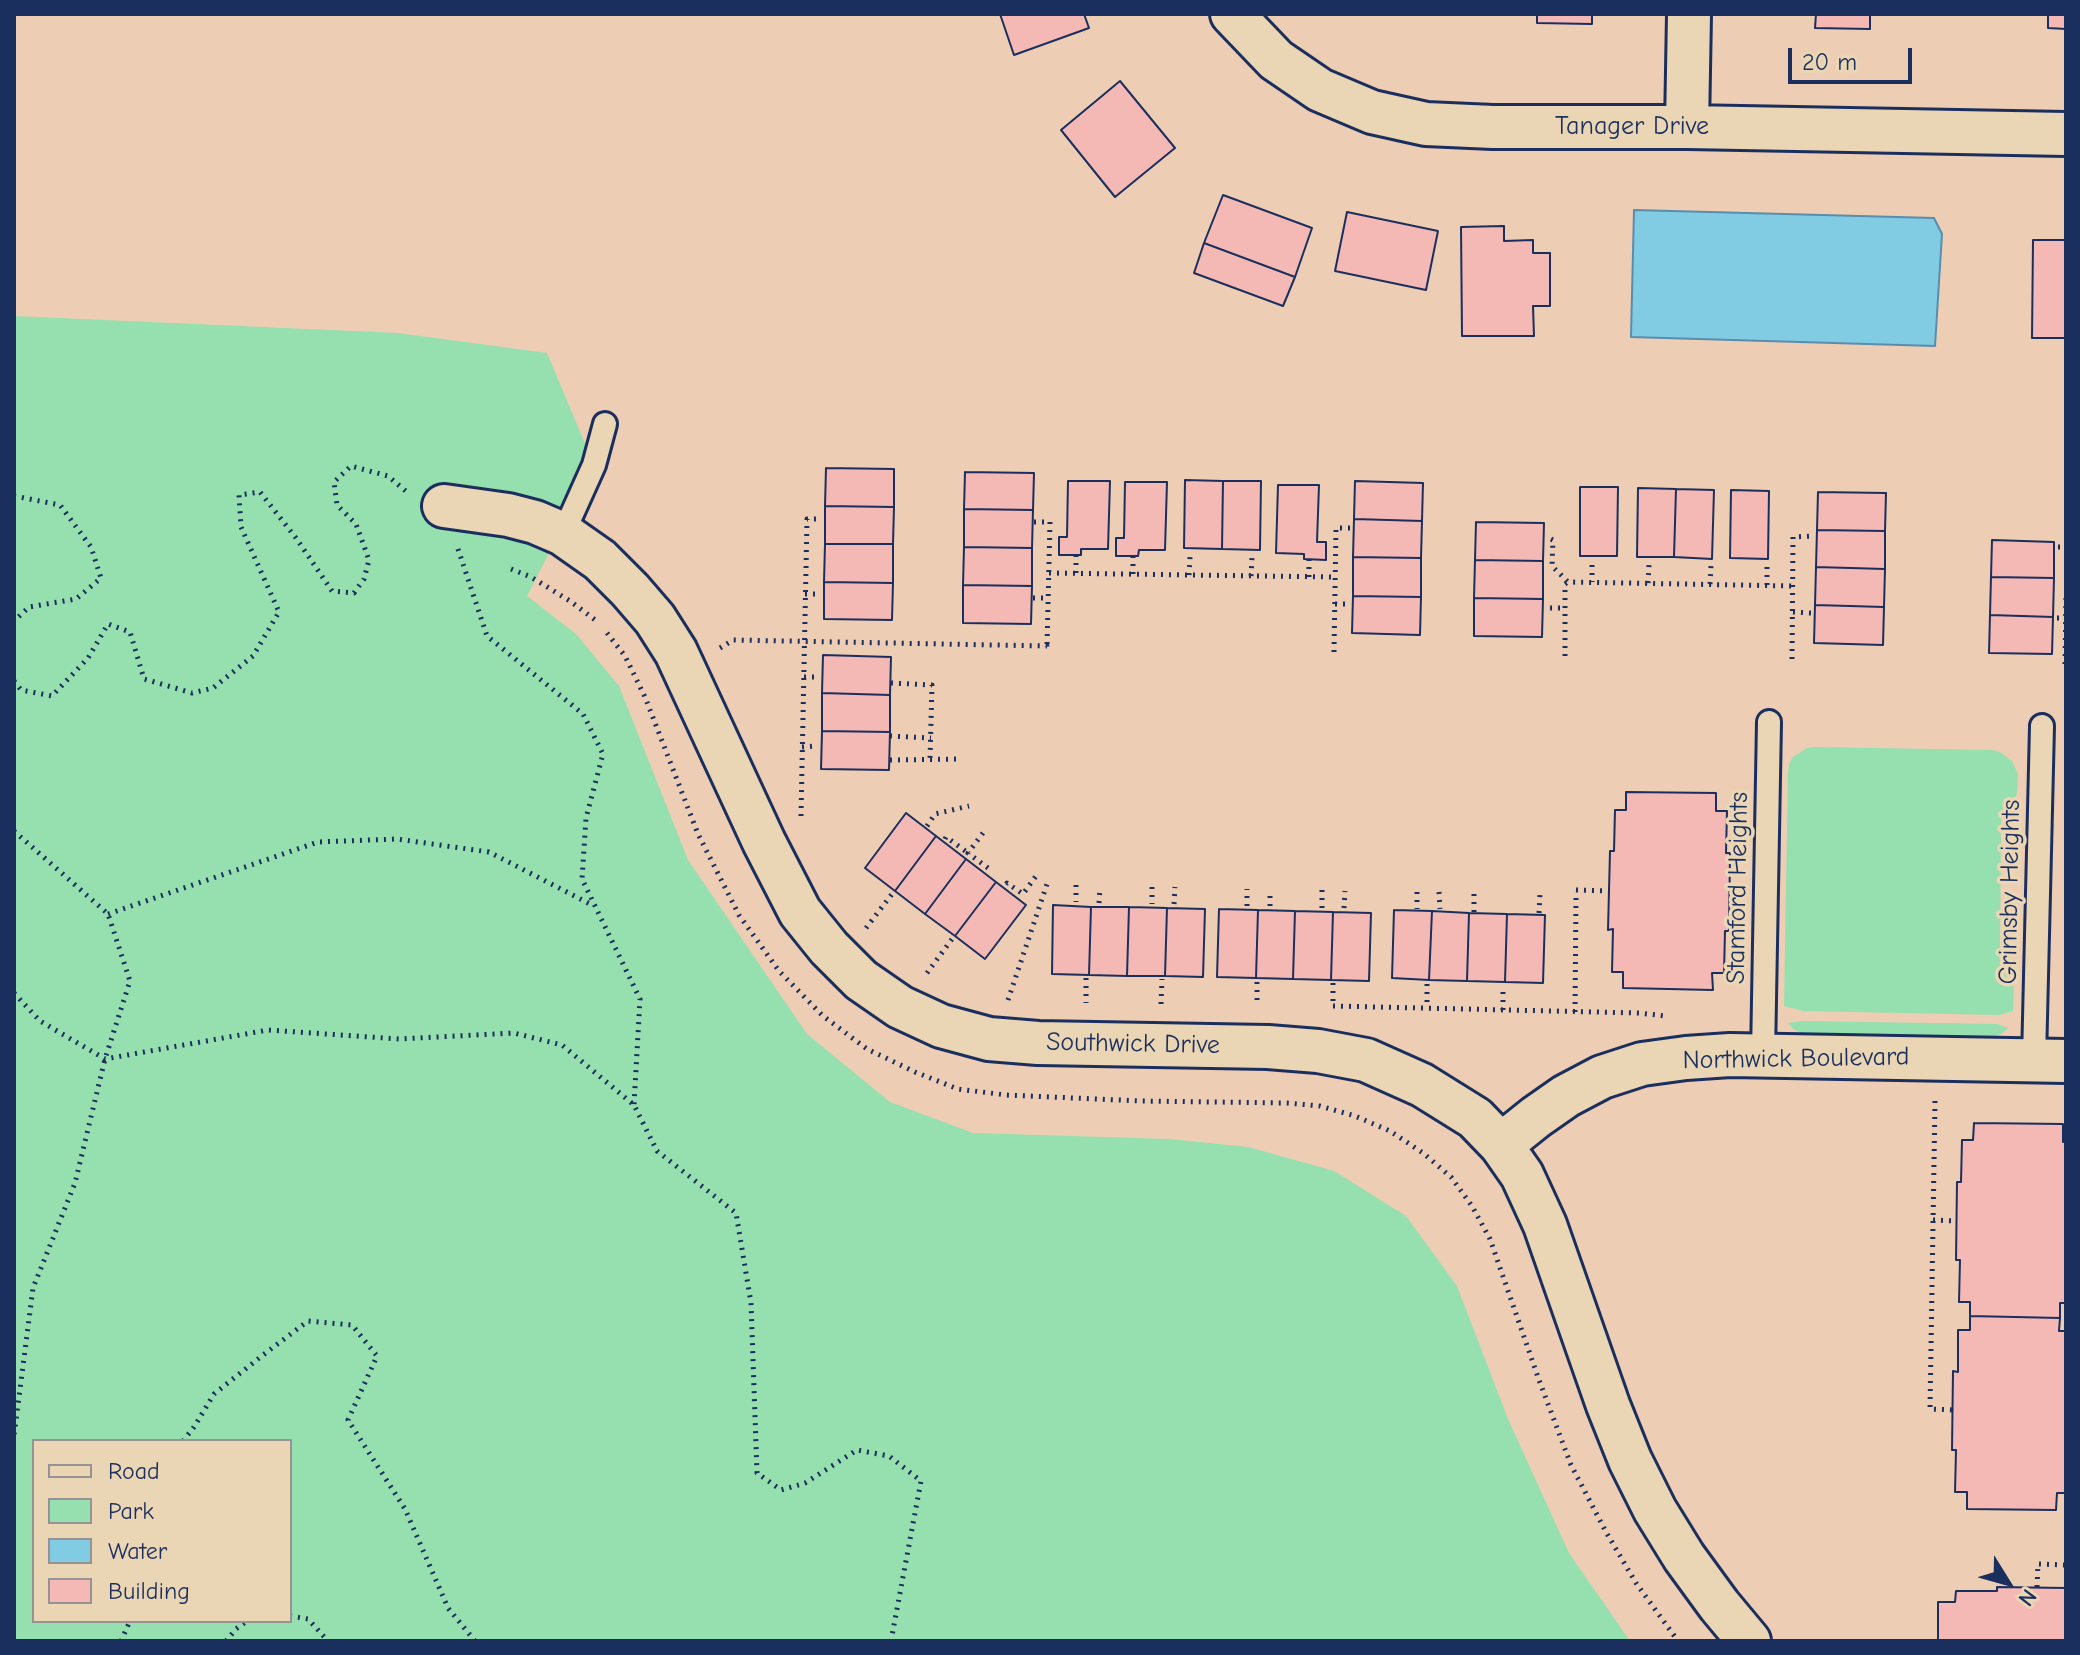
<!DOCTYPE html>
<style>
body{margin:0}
#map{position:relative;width:2080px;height:1655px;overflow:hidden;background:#edcdb4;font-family:"Comic Neue",sans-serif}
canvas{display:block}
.frame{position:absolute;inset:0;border:16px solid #1b2f5e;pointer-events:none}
.legend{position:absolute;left:32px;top:1439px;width:260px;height:184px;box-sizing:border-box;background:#ead5b4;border:2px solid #979392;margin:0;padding:10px 14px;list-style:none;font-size:24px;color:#1b2f5e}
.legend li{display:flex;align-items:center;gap:16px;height:40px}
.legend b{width:40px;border:2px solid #979392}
.north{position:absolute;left:1968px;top:1543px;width:80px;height:80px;-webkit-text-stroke:6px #ead5b4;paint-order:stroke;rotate:127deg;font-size:22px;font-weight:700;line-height:32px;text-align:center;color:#1b2f5e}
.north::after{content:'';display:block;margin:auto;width:28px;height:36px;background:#1b2f5e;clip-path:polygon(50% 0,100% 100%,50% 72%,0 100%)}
.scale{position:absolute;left:1788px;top:48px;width:124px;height:36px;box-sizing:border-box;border:4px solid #1b2f5e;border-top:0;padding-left:10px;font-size:24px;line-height:28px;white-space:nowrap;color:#1b2f5e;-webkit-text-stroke:6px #ead5b4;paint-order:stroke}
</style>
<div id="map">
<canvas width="2080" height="1655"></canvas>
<div class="frame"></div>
<ul class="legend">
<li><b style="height:10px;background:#ead5b4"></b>Road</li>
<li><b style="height:22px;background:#96dfae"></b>Park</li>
<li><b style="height:22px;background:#82cce3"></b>Water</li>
<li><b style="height:22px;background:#f4b9b4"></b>Building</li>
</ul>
<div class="north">N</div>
<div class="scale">20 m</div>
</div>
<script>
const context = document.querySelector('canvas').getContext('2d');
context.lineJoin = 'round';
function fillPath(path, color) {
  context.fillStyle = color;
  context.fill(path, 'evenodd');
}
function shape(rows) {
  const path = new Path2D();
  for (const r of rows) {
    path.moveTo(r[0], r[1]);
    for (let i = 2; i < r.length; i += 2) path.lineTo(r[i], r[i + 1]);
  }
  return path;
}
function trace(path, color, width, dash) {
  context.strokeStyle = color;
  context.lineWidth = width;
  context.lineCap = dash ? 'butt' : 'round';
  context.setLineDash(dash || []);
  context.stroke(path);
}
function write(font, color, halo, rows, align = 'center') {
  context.font = font + ' "Comic Neue",sans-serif';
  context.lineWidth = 7;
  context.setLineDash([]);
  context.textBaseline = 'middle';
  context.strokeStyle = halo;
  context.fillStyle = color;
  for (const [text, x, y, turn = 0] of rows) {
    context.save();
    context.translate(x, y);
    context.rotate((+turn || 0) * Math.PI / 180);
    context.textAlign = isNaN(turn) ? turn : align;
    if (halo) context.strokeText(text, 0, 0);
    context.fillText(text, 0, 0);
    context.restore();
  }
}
fillPath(shape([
 [14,316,398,333,547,353,594,465,527,596,576,634,619,686,688,860,807,1034,890,1102,973,1133,1169,1139,1248,1147,1334,1171,1406,1216,1457,1286,1508,1419,1569,1553,1630,1641,14,1641],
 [34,1441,290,1441,290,1621,34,1621],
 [1816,747,1992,750,2000,752,2012,761,2018,774,2017,792,2016,796,2001,820,2000,956,2014,987,2013,1011,2000,1015,1803,1011,1784,1006,1788,772,1789,764,1793,757,1807,748],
 [1802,1021,1997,1024,2008,1028,2001,1034,1983,1040,1807,1036,1793,1029,1788,1023]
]), '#96dfae');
const water = shape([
 [1634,210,1934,218,1942,234,1935,346,1631,337,1634,210]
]);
fillPath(water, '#82cce3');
trace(water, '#598dae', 2);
const building = shape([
 [1000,14,1084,14,1089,28,1014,55,1000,14],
 [1537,14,1592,14,1592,24,1537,23,1537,14],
 [1816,14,1870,14,1870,29,1815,28,1816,14],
 [2048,14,2066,14,2066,29,2048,28,2048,14],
 [1120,81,1175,148,1115,197,1061,130,1120,81],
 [1223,195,1312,228,1295,277,1204,243,1223,195],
 [1347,212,1438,231,1426,290,1335,271,1347,212],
 [1504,226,1504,241,1533,240,1533,253,1550,253,1550,306,1533,306,1534,336,1462,336,1461,227,1504,226],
 [2033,240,2066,240,2066,338,2032,338,2033,240],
 [1204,243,1295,277,1283,306,1194,273,1204,243],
 [826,468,894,469,894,507,825,506,826,468],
 [965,472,1034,473,1033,510,964,509,965,472],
 [1185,480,1223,481,1222,549,1184,548,1185,480],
 [1068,481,1110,481,1108,549,1081,549,1081,555,1059,555,1059,537,1067,537,1068,481],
 [1223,481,1261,481,1260,550,1222,549,1223,481],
 [1355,481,1423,483,1422,521,1354,519,1355,481],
 [1125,482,1167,482,1165,550,1139,550,1138,556,1116,556,1116,538,1124,538,1125,482],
 [1278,485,1319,485,1317,542,1326,542,1326,560,1304,559,1304,554,1276,553,1278,485],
 [1580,487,1618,487,1617,556,1580,556,1580,487],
 [1638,488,1676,489,1674,557,1637,557,1638,488],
 [1676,489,1714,490,1712,559,1674,557,1676,489],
 [1731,490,1769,491,1768,559,1730,558,1731,490],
 [1818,492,1886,493,1885,531,1817,530,1818,492],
 [825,506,894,507,893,544,825,544,825,506],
 [964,509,1033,510,1032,548,964,547,964,509],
 [1354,519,1422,521,1421,558,1353,557,1354,519],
 [1476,522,1544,523,1543,561,1475,560,1476,522],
 [1817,530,1885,531,1885,569,1816,567,1817,530],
 [1992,540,2054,542,2054,578,1991,577,1992,540],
 [825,544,893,544,893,583,824,582,825,544],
 [964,547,1032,548,1032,586,963,585,964,547],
 [1353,557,1421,558,1421,597,1353,596,1353,557],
 [1475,560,1543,561,1543,599,1474,598,1475,560],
 [1816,567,1885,569,1884,607,1815,605,1816,567],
 [1991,577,2054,578,2053,617,1990,615,1991,577],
 [824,582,893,583,892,620,824,619,824,582],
 [963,585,1032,586,1031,624,963,623,963,585],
 [1353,596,1421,597,1420,635,1352,633,1353,596],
 [1474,598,1543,599,1542,637,1474,636,1474,598],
 [1815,605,1884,607,1883,645,1814,643,1815,605],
 [1990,615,2053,617,2052,654,1989,653,1990,615],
 [823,655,891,657,890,695,822,693,823,655],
 [822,693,890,695,890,732,822,731,822,693],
 [822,731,890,732,889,770,821,769,822,731],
 [1626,792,1716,793,1716,811,1727,811,1726,853,1730,853,1729,931,1725,931,1724,973,1712,973,1713,990,1623,988,1623,972,1612,972,1613,929,1608,930,1610,851,1614,851,1615,810,1626,810,1626,792],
 [906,813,936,836,895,891,865,868,906,813],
 [936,836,966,859,925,914,895,891,936,836],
 [966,859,996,882,955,936,925,914,966,859],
 [996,882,1026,905,985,959,955,936,996,882],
 [1053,905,1091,907,1089,975,1052,974,1053,905],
 [1091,907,1129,907,1127,976,1089,975,1091,907],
 [1129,907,1167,908,1165,976,1127,976,1129,907],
 [1167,908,1205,909,1203,977,1165,976,1167,908],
 [1219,909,1258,910,1256,978,1217,977,1219,909],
 [1258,910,1295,911,1293,979,1256,978,1258,910],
 [1394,910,1432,911,1429,980,1392,978,1394,910],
 [1295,911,1333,912,1331,980,1293,979,1295,911],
 [1432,911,1469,913,1467,981,1429,980,1432,911],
 [1333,912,1371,913,1369,981,1331,980,1333,912],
 [1469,913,1507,914,1505,982,1467,981,1469,913],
 [1507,914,1545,915,1543,983,1505,982,1507,914],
 [1974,1123,2063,1124,2063,1142,2066,1142,2066,1303,2060,1303,2060,1318,1970,1316,1970,1302,1959,1302,1960,1260,1956,1260,1957,1182,1961,1182,1962,1140,1973,1140,1974,1123],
 [1970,1316,2060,1318,2059,1331,2066,1331,2066,1493,2057,1493,2056,1510,1967,1509,1967,1492,1955,1492,1956,1450,1952,1450,1953,1371,1958,1372,1958,1330,1970,1330,1970,1316],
 [1997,1587,2066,1588,2066,1641,1938,1641,1938,1602,1955,1602,1956,1591,1997,1591,1997,1587]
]);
fillPath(building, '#f4b9b4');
trace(building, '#1b2f5e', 2);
const service = shape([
 [563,534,594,465,605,424],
 [1763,1055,1769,722],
 [2034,1060,2042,726]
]);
const minor = shape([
 [1232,14,1276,60,1320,90,1372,112,1426,124,1493,127,1687,127,2066,134],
 [1687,127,1689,14],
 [444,506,508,515,535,522,563,534,600,560,630,590,655,619,676,652,764,842,800,912,829,948,861,980,900,1007,941,1026,989,1039,1038,1043,1268,1047,1318,1051,1366,1060,1422,1085,1475,1118,1501,1145,1522,1175,1545,1225,1608,1405,1630,1460,1655,1510,1684,1557,1719,1605,1749,1641],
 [1501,1145,1536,1117,1566,1096,1602,1077,1642,1064,1686,1058,1730,1055,2066,1061]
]);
trace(service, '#1b2f5e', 28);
trace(minor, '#1b2f5e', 48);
trace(shape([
 [14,496,60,505,91,547,101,578,76,599,29,607,14,621],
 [1034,522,1050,522,1047,646],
 [1551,539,1553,540,1552,566,1568,582,1793,586],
 [2058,547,2066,547],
 [458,549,487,636,583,714,603,754,586,818,582,879,640,999,634,1105],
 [1592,565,1592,582],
 [511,569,531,577,570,601,598,622],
 [1049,573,1335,577],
 [1076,573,1076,555],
 [1133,574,1133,556],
 [1189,575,1190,557],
 [1251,576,1252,557],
 [1309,577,1309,559],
 [1648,583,1649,565],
 [1710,584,1711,566],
 [1767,585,1767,567],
 [805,594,817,594],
 [1033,598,1048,598],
 [1335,604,1351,604],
 [1550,608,1565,608],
 [1793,612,1811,613],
 [2057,618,2065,618],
 [607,633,625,656,645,697,698,834,739,915,779,971,823,1016,867,1049,915,1072,958,1089,1006,1095,1141,1101,1287,1103,1320,1106,1355,1116,1390,1131,1423,1153,1451,1177,1472,1206,1490,1239,1539,1380,1571,1465,1606,1532,1636,1583,1678,1641],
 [720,648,733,640,1047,646,1048,652],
 [1334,652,1336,528,1352,528],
 [1565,656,1565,584,1568,582],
 [1792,659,1793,537,1812,536],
 [2065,664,2066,595],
 [804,677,816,677],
 [14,681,21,690,52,696,88,658,108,624,130,632,144,679,192,693,213,688,253,656,279,612,241,527,239,495,260,492,296,538,332,591,354,593,364,579,369,560,356,524,337,505,334,482,351,466,388,476,408,493],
 [891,683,932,685,930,759],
 [890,736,931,738],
 [802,747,815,746],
 [890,760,961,759],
 [801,816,807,519,818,519],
 [927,826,935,814,969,806],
 [14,831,108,914,130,981,105,1059,75,1183,33,1288,14,1436],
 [983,833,968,853,988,868,986,870],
 [945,839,946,837,968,853],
 [1006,884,1007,883,1023,894,1036,876],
 [1076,885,1076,902],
 [1152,887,1152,904],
 [1576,890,1609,891],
 [1417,892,1417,909],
 [1439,892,1440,909],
 [1099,903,1100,887],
 [1174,904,1175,887],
 [1247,906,1247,889],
 [1270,906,1270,890],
 [1322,908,1322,890],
 [1344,908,1345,891],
 [1474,912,1474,893],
 [1539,913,1540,894],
 [108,914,318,842,397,839,489,852,594,906],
 [866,928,892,894],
 [927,973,952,939],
 [1086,978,1086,1003],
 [1257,982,1257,1006],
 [1333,983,1333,1006],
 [1427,984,1427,1008],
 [14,993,40,1021,105,1059,268,1030,399,1039,514,1033,562,1045,634,1105,657,1151,736,1213,751,1303,757,1473,781,1490,805,1483,857,1450,889,1456,921,1481,891,1641],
 [1008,1000,1048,881],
 [1161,1004,1162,979],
 [1333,1006,1639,1013,1665,1016],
 [1503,1010,1503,986],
 [1575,1012,1576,895],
 [1935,1101,1930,1409,1953,1410],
 [1933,1220,1956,1221],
 [183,1441,194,1427,214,1394,263,1355,308,1321,352,1325,377,1356,348,1420,405,1509,448,1608,475,1641],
 [2037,1587,2038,1564,2066,1565],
 [290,1616,308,1619,328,1641],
 [121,1641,130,1621],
 [226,1641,236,1629,247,1621]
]), '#1b2f5e', 5, [2, 6]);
trace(service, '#ead5b4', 22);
trace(minor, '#ead5b4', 42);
write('26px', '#1b2f5e', '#ead5b4', [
 ["Tanager Drive",1632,127],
 ["Stamford Heights",1738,888,-89],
 ["Grimsby Heights",2010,892,-89],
 ["Southwick Drive",1133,1044,1],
 ["Northwick Boulevard",1796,1059,-1]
]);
</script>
